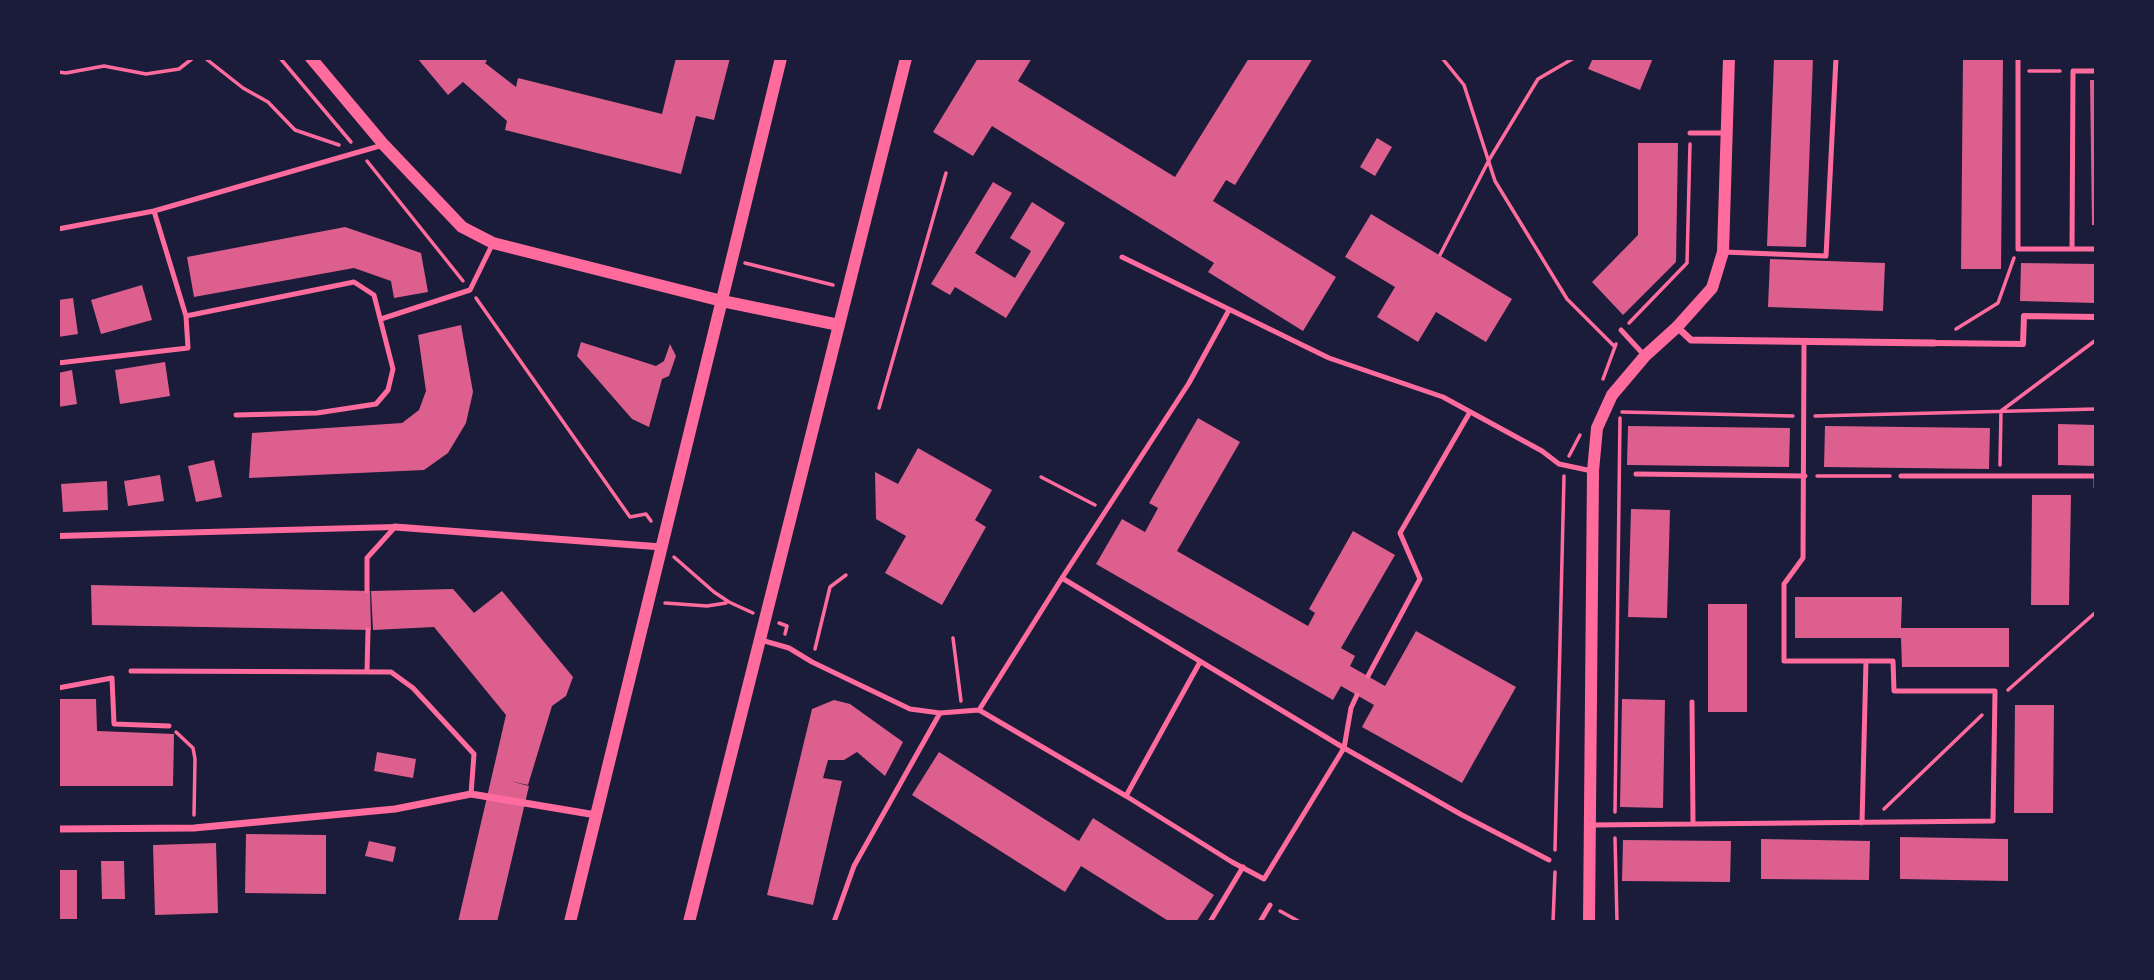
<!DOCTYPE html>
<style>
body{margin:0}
#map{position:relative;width:2154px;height:980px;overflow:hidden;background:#1b1b3a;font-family:Literata,serif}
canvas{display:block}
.frame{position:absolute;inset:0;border:60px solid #1b1b3a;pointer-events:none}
</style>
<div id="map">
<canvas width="2154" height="980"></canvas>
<div class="frame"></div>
</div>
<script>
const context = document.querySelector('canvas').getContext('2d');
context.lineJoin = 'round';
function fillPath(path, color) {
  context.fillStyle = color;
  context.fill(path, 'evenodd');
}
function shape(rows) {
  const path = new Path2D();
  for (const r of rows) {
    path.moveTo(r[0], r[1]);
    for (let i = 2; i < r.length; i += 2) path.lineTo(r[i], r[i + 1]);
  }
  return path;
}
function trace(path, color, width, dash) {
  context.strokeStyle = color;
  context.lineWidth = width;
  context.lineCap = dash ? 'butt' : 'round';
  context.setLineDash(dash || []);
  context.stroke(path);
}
fillPath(shape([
 [417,58,484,58,487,61,485,63,516,87,518,78,662,114,676,58,730,58,714,120,696,116,681,174,505,130,507,121,463,82,448,95],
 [978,58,1032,58,1018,81,1175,177,1249,58,1313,58,1235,185,1226,180,1213,201,1336,277,1303,331,1208,272,1214,263,992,126,973,156,933,132],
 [1593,58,1653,58,1640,90,1588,69],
 [1774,58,1813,58,1806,247,1767,246],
 [1963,58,2003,58,2001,269,1961,269],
 [2090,80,2096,80,2096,225,2092,225],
 [1377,138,1392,147,1375,176,1360,167],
 [1638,143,1678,143,1676,262,1623,315,1592,282,1638,235],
 [993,182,1012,193,975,253,1015,278,1031,251,1010,238,1032,202,1065,223,1006,318,955,287,950,295,931,284],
 [1371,214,1512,299,1486,342,1436,312,1418,342,1377,317,1395,287,1345,257],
 [345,227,421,253,428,292,394,298,391,281,354,268,194,297,187,257],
 [1770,259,1885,263,1883,311,1768,307],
 [2021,263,2096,264,2096,303,2020,301],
 [142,285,152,320,101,334,91,300],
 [73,298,78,334,58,337,58,300],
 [461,325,473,392,466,423,448,453,424,470,249,478,252,433,402,423,419,410,426,391,418,335],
 [581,342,656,366,664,361,670,344,676,356,669,376,662,379,649,427,632,419,577,356],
 [165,362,170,396,120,404,115,370],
 [72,370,77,404,58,407,58,373],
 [1198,418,1240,442,1177,551,1308,626,1315,613,1309,609,1353,531,1395,555,1341,648,1355,656,1350,666,1385,686,1416,631,1516,687,1462,783,1362,727,1374,705,1341,686,1333,700,1096,564,1122,519,1145,532,1158,508,1149,503],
 [2058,424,2096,425,2096,466,2058,465],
 [1628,426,1790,428,1789,467,1627,465],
 [1825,426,1990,428,1989,469,1824,467],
 [918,448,992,490,975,520,986,527,942,605,885,573,906,536,876,519,875,472,898,484],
 [214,460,222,497,196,502,188,466],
 [160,475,164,501,128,506,124,481],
 [107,481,108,510,63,512,61,484],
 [2032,495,2071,495,2069,605,2031,605],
 [1631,509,1670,510,1667,618,1628,617],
 [91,585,370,591,371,630,92,625],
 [453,589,474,613,502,591,573,677,566,696,552,706,528,785,510,781,529,786,497,922,458,922,506,715,434,627,373,630,371,591],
 [1795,597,1902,597,1901,628,2009,628,2009,667,1902,667,1901,638,1795,638],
 [1708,604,1747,604,1747,712,1708,712],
 [58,699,96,699,97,731,174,734,173,786,58,786],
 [1622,699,1665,700,1663,808,1620,807],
 [834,700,850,704,903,742,885,776,857,752,844,760,828,760,823,778,842,781,813,905,767,895,812,709],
 [2015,705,2054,705,2053,813,2014,813],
 [377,752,416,759,413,778,374,771],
 [939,752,1079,841,1093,818,1214,895,1196,922,1170,922,1081,866,1065,892,912,795],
 [246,834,326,835,326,894,245,893],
 [1900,837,2008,839,2008,881,1900,879],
 [1761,839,1870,841,1869,880,1761,879],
 [1623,840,1731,841,1730,882,1622,881],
 [369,841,396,847,393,862,365,856],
 [216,843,218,913,155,915,153,845],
 [101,861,124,861,125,899,102,899],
 [58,870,77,870,77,919,58,919]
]), '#dd5f8e');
trace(shape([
 [205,58,243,88,268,102,295,130,339,145],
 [280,58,351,142],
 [1442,58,1464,85,1495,181,1567,299,1615,347],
 [2029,71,2060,71],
 [58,72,66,73,104,66,146,74,179,69,193,58],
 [367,161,463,281],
 [1440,255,1489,160,1538,79,1574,58],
 [745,263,833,285],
 [476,298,630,517,646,514,651,521],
 [1629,323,1687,263,1690,144],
 [1956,329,1998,303,2014,258],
 [1603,379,1616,344],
 [879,408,946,173],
 [1622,412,1793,416],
 [1815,416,2096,409],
 [1569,456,1580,435],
 [2000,465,2001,411,2096,340],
 [1817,476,1890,476],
 [1041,477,1095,505],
 [674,557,714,592,729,602,753,613],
 [665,603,707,606,726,603],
 [779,623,787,626,785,634],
 [953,638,961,701],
 [815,649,830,587,846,575],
 [2008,690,2096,612],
 [176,732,193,748,195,759,194,815],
 [1884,809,1982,715],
 [1615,812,1620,418],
 [1615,838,1617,922],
 [1555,850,1564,476],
 [1280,911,1300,922],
 [1553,922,1555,872]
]), '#ff6b9d', 3.5);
trace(shape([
 [2018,58,2018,249,2096,249],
 [1690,133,1725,133],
 [154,211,186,316],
 [58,229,154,211,383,145],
 [2072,249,2073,71,2096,71],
 [1723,252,1826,256,1836,58],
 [1122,257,1329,358,1443,397,1542,451,1559,464,1592,471],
 [381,319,470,290,493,243],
 [1621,330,1645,356],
 [58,363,188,348,186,316,354,282,374,295,393,369,388,390,376,404,317,413,236,415],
 [1636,474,1805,476],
 [1901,476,2096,476],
 [2096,476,2096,487],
 [367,591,367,558,395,527],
 [761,640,789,648,812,662,910,709,940,713,979,710,1126,796,1232,862,1264,879,1344,748,1062,578,1189,383,1229,310],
 [131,671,391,672,413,688,474,754,471,794],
 [367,672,368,630],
 [1368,676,1420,579,1400,533,1470,412],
 [58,688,112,678,114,724,169,726],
 [1357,695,1351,708,1344,748,1462,815,1549,860],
 [1692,702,1693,824],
 [979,710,1062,578],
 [1126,796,1200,662],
 [1862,823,1866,661],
 [1592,825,1993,821,1995,691,1894,691,1893,661,1784,661,1784,584,1803,558,1804,343],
 [834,922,854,866,940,713],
 [1210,922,1243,867],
 [1260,922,1270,905]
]), '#ff6b9d', 5);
trace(shape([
 [1934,343,2023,344,2024,316,2096,317],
 [58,536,395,527]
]), '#ff6b9d', 6);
trace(shape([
 [1677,327,1691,340,1934,343],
 [395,527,662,547],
 [58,829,194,828,395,809,471,794,596,815]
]), '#ff6b9d', 7);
trace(shape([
 [311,58,384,145,462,227,493,243,722,301,839,325],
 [570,922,781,58],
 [689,922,906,58],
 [1589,922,1593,471,1597,428,1612,395,1645,356,1677,327,1712,288,1723,252,1729,58]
]), '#ff6b9d', 12);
</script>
